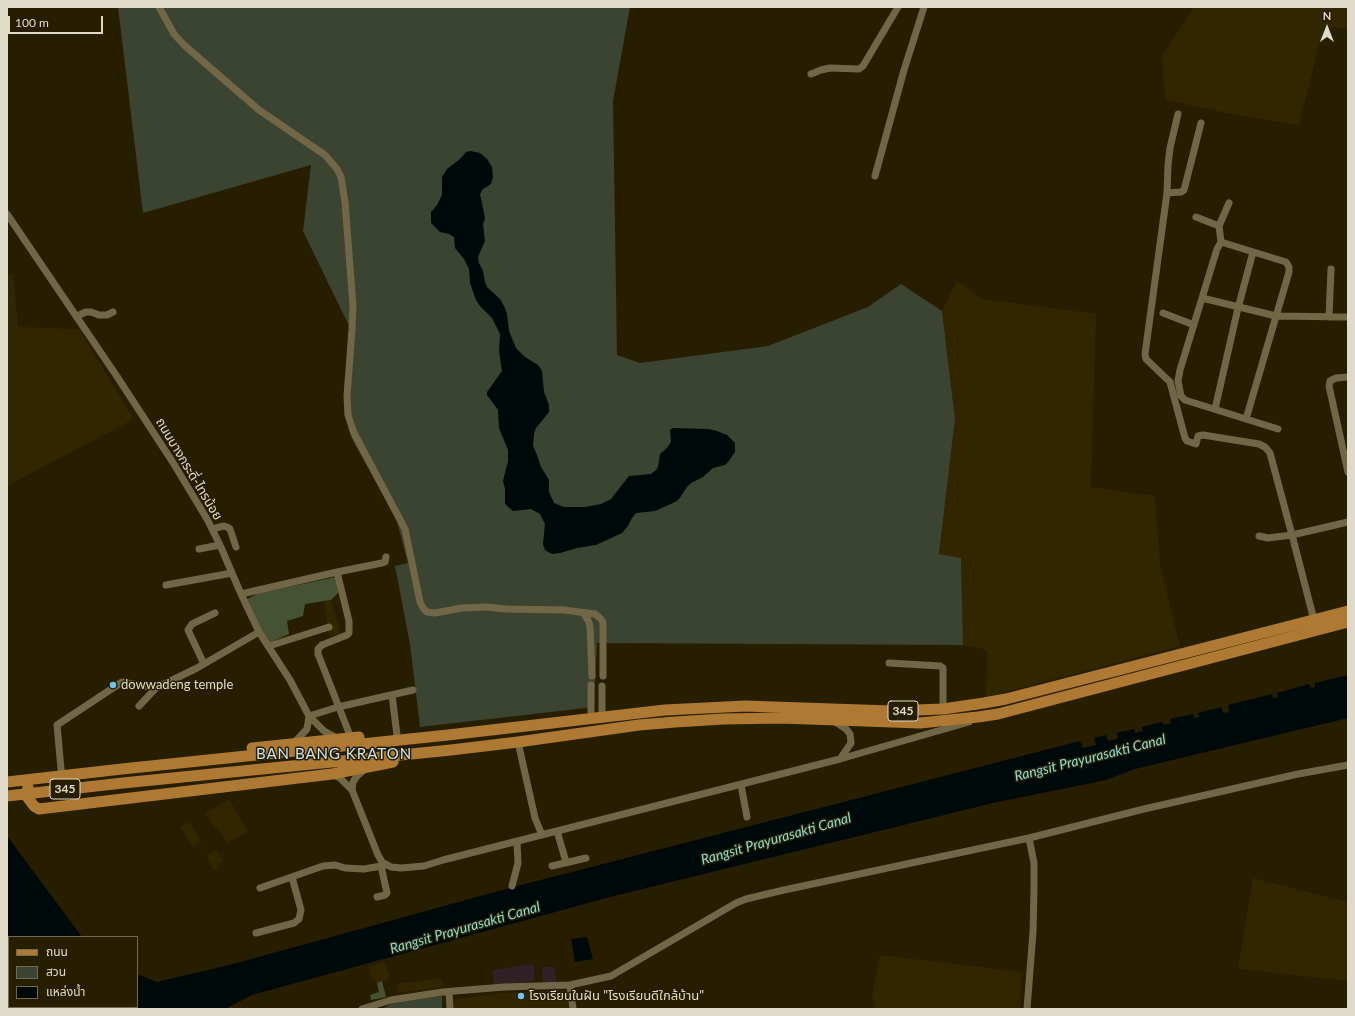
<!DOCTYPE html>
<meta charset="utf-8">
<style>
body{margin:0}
#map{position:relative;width:1355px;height:1016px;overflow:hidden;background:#271e00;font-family:Lato,"Noto Sans Thai",sans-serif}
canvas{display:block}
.frame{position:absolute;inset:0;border:8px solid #e0dbc9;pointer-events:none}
.legend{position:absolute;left:8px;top:936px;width:130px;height:72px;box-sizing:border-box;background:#271e00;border:1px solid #716a50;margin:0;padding:5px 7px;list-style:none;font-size:12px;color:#e0dbc9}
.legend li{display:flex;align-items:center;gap:8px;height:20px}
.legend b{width:20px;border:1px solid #716a50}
.north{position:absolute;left:1307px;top:8px;width:40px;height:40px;-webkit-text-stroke:3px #271e00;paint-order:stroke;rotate:0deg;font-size:11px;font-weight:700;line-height:16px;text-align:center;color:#e0dbc9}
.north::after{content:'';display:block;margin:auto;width:14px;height:18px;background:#e0dbc9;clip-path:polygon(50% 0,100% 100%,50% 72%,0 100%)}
.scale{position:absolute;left:8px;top:16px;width:95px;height:18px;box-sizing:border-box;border:2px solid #e0dbc9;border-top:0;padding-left:5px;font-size:12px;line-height:14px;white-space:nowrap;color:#e0dbc9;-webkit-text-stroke:3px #271e00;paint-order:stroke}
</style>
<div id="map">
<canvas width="1355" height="1016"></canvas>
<div class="frame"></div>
<ul class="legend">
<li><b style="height:5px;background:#ae7a33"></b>ถนน</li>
<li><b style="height:11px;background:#3b4331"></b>สวน</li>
<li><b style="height:11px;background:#00090a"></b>แหล่งน้ำ</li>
</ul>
<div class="north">N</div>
<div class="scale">100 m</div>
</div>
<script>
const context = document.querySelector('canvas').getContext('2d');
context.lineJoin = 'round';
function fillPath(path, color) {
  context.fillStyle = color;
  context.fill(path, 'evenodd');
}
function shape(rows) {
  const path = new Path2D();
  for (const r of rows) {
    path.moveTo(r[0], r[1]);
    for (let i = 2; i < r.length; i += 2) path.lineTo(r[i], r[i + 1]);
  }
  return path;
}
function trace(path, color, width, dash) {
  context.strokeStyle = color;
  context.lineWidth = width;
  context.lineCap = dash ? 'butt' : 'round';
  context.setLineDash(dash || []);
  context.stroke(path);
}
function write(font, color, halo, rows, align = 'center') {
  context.font = font + ' Lato,"Noto Sans Thai",sans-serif';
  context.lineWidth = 3;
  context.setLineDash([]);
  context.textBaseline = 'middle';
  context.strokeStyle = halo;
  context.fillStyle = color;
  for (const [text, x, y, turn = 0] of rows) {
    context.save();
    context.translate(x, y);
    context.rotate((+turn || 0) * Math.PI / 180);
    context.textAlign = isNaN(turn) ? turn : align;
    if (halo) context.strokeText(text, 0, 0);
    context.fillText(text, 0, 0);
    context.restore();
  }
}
fillPath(shape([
 [524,965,534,965,535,981,494,985,493,970],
 [542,967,555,967,556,982,543,982]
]), '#322027');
fillPath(shape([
 [1194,7,1348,7,1348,29,1325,26,1318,50,1299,125,1237,115,1165,100,1162,56],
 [13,273,18,327,79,329,134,419,7,486,7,276],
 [957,281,983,299,1096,314,1091,487,1155,496,1160,564,1180,646,986,697,987,650,963,645,961,558,939,554,955,419,942,311],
 [331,600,341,634,329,636,324,602],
 [229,799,248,832,227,842,205,814],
 [190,822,202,842,193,846,180,827],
 [216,851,223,862,217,864,220,868,213,870,206,855],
 [1253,878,1348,902,1348,981,1238,969],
 [880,955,1021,972,1020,1009,875,1009,872,995],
 [385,962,390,977,388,978,389,980,377,983,375,978,372,977,369,966],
 [441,978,443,987,398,993,397,984],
 [567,990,569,1009,448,1009,448,1000,503,993]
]), '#312600');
fillPath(shape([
 [118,7,630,7,613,101,617,355,640,363,768,346,868,307,901,284,942,311,955,419,939,554,961,558,963,645,597,643,594,707,420,727,410,644,395,566,408,563,396,518,353,441,348,428,348,374,352,332,303,231,311,165,143,213],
 [442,996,442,1009,385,1009,385,1007,393,1003]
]), '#3b4331');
fillPath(shape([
 [336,577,340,591,331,600,305,604,303,616,287,621,289,634,269,643,245,600,259,593],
 [382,981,386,997,371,1000,370,995,379,992,377,983]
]), '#455233');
fillPath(shape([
 [470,151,480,153,487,159,492,167,493,177,491,184,483,189,480,194,485,218,483,224,485,241,478,257,479,263,483,271,485,282,487,287,500,299,504,306,507,314,509,331,516,348,525,357,538,365,542,371,544,392,549,405,549,412,536,428,534,434,533,446,537,455,541,467,549,480,549,492,554,503,564,507,585,507,601,504,611,499,629,476,651,474,656,470,658,467,660,454,667,448,671,442,670,430,673,428,708,429,717,431,727,435,735,443,735,452,728,462,725,465,713,468,703,477,691,483,687,487,679,499,675,502,655,511,636,513,632,518,628,526,622,533,596,545,577,548,560,553,552,554,548,552,545,550,543,544,545,524,540,514,531,509,513,511,507,506,505,503,505,489,503,481,508,461,508,450,499,428,498,410,487,395,487,392,502,371,499,351,500,334,492,318,480,306,476,300,470,283,469,269,464,259,455,248,454,237,449,234,440,232,431,223,431,212,437,205,442,195,442,177,447,169,460,159,466,152],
 [1348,675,1348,718,1135,769,1106,780,993,803,610,897,252,995,225,1009,7,1009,7,836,82,937,9,937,9,1007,137,1007,137,974,157,982,233,964,506,889,1080,741,1083,748,1096,745,1094,738,1106,735,1108,741,1118,739,1117,733,1134,729,1135,733,1143,731,1142,727,1162,722,1164,725,1171,723,1170,719,1193,714,1194,718,1199,717,1198,713,1221,707,1223,713,1229,712,1228,705,1272,694,1273,698,1278,697,1277,693,1309,684,1311,688,1315,687,1315,683],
 [587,937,593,959,575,962,571,939]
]), '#00090a');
trace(shape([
 [159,7,174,34,184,45,259,110,325,155,337,169,341,177,345,202,353,306,352,329,347,396,348,415,354,433,405,529,420,602,423,608,427,612,435,613,462,608,486,607,506,609,564,610,595,614,600,618,603,622,603,676],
 [811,74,821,70,830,68,859,69,863,66,898,7],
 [1178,114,1170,148,1168,165,1167,193,1145,354,1146,359,1170,382,1185,438,1187,441,1196,444,1198,436,1203,435,1259,444,1265,447,1270,453,1292,535,1268,538,1259,536],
 [875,176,904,70,924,7],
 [1167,193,1181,192,1184,190,1201,123],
 [7,214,118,378,172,461,207,519,220,545,241,594,259,632,290,680,309,716,324,731,339,739],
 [1196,217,1219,226,1221,242,1217,249,1180,370,1178,381,1181,396,1185,400,1278,429],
 [1219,226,1229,203],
 [1221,242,1286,262,1289,267,1289,272,1246,419],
 [1202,298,1276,316,1348,317],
 [1163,313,1194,325],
 [77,316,86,312,91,312,99,315,107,315,113,312],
 [1329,317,1331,269],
 [1348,377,1336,378,1330,381,1329,386,1348,472],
 [1215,409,1238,308,1253,252],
 [212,529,224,526,227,527,230,529,236,547],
 [199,549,220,545],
 [337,572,349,621,349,633,347,635,322,645,318,649,318,654,351,738],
 [166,585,232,573],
 [241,594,337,572,382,563,385,562,386,557],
 [584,614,588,620,590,626,592,676],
 [1314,620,1292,535,1348,522],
 [269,646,329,627],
 [889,663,940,666,943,668,943,709],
 [204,664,188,630,192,624,215,613],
 [602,686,602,717],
 [392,695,397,735],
 [139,706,156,688],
 [309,716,338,707,413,690],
 [591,718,591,685],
 [834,721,846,729,850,734,851,743,840,759],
 [518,742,535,818,542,835],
 [294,743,307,729,309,716],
 [61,769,57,725,122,682,156,688,197,668,259,632],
 [332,774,340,778,352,790,378,855,382,862,391,867,401,868,424,866,443,860,840,759,969,722],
 [741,785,747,817],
 [352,790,353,782,357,776,365,769],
 [557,831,566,862],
 [552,866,586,858],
 [512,886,518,863,517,842],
 [260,888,323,866,335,865,345,868,364,869,387,865],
 [377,897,385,895,387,893,381,866],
 [256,933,294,923,299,919,301,910,292,877],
 [570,985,573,1009],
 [449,992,450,1009],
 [362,1009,391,1000,443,992,504,987,570,985,611,976,736,903,746,899,784,890,1029,838,1144,809,1298,774,1348,765],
 [1027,1009,1033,932,1034,889,1034,863,1029,838]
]), '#716747', 7);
trace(shape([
 [252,748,359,737],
 [7,782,122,769,448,735,665,710,745,706,891,711,943,709,984,703,1006,699,1348,611],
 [28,787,27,791,28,798,34,806,39,809,332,774,393,762],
 [7,796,123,783,451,750,518,742,639,725,675,722,723,719,781,718,920,723,978,717,998,714,1348,622]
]), '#ae7a33', 11);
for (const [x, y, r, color] of [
 [113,685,4,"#6fc2f4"],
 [521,996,4,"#6fc2f4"]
]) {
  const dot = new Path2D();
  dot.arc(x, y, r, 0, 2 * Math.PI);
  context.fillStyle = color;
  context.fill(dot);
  trace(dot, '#271e00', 1.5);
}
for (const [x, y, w] of [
 [903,711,30],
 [65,789,30]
]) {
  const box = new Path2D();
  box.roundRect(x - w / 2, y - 10, w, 20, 3);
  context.fillStyle = '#271e00';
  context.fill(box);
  trace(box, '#e0dbc9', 1);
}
write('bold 12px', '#e0dbc9', null, [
 ["345",903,711],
 ["345",65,789]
]);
write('13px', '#e0dbc9', '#271e00', [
 ["ถนนบางกระดี่-ไทรน้อย",189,469,59]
]);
write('13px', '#e0dbc9', '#271e00', [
 ["dowwadeng temple",121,685],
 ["โรงเรียนในฝัน \"โรงเรียนดีใกล้บ้าน\"",529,996]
], 'left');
write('italic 14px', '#88dcdc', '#271e00', [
 ["Rangsit Prayurasakti Canal",1090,758,-14],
 ["Rangsit Prayurasakti Canal",776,839,-16],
 ["Rangsit Prayurasakti Canal",465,928,-16]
]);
context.letterSpacing = '1px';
write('15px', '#c8e5f8', '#271e00', [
 ["BAN BANG KRATON",334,754]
]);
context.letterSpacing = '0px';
</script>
